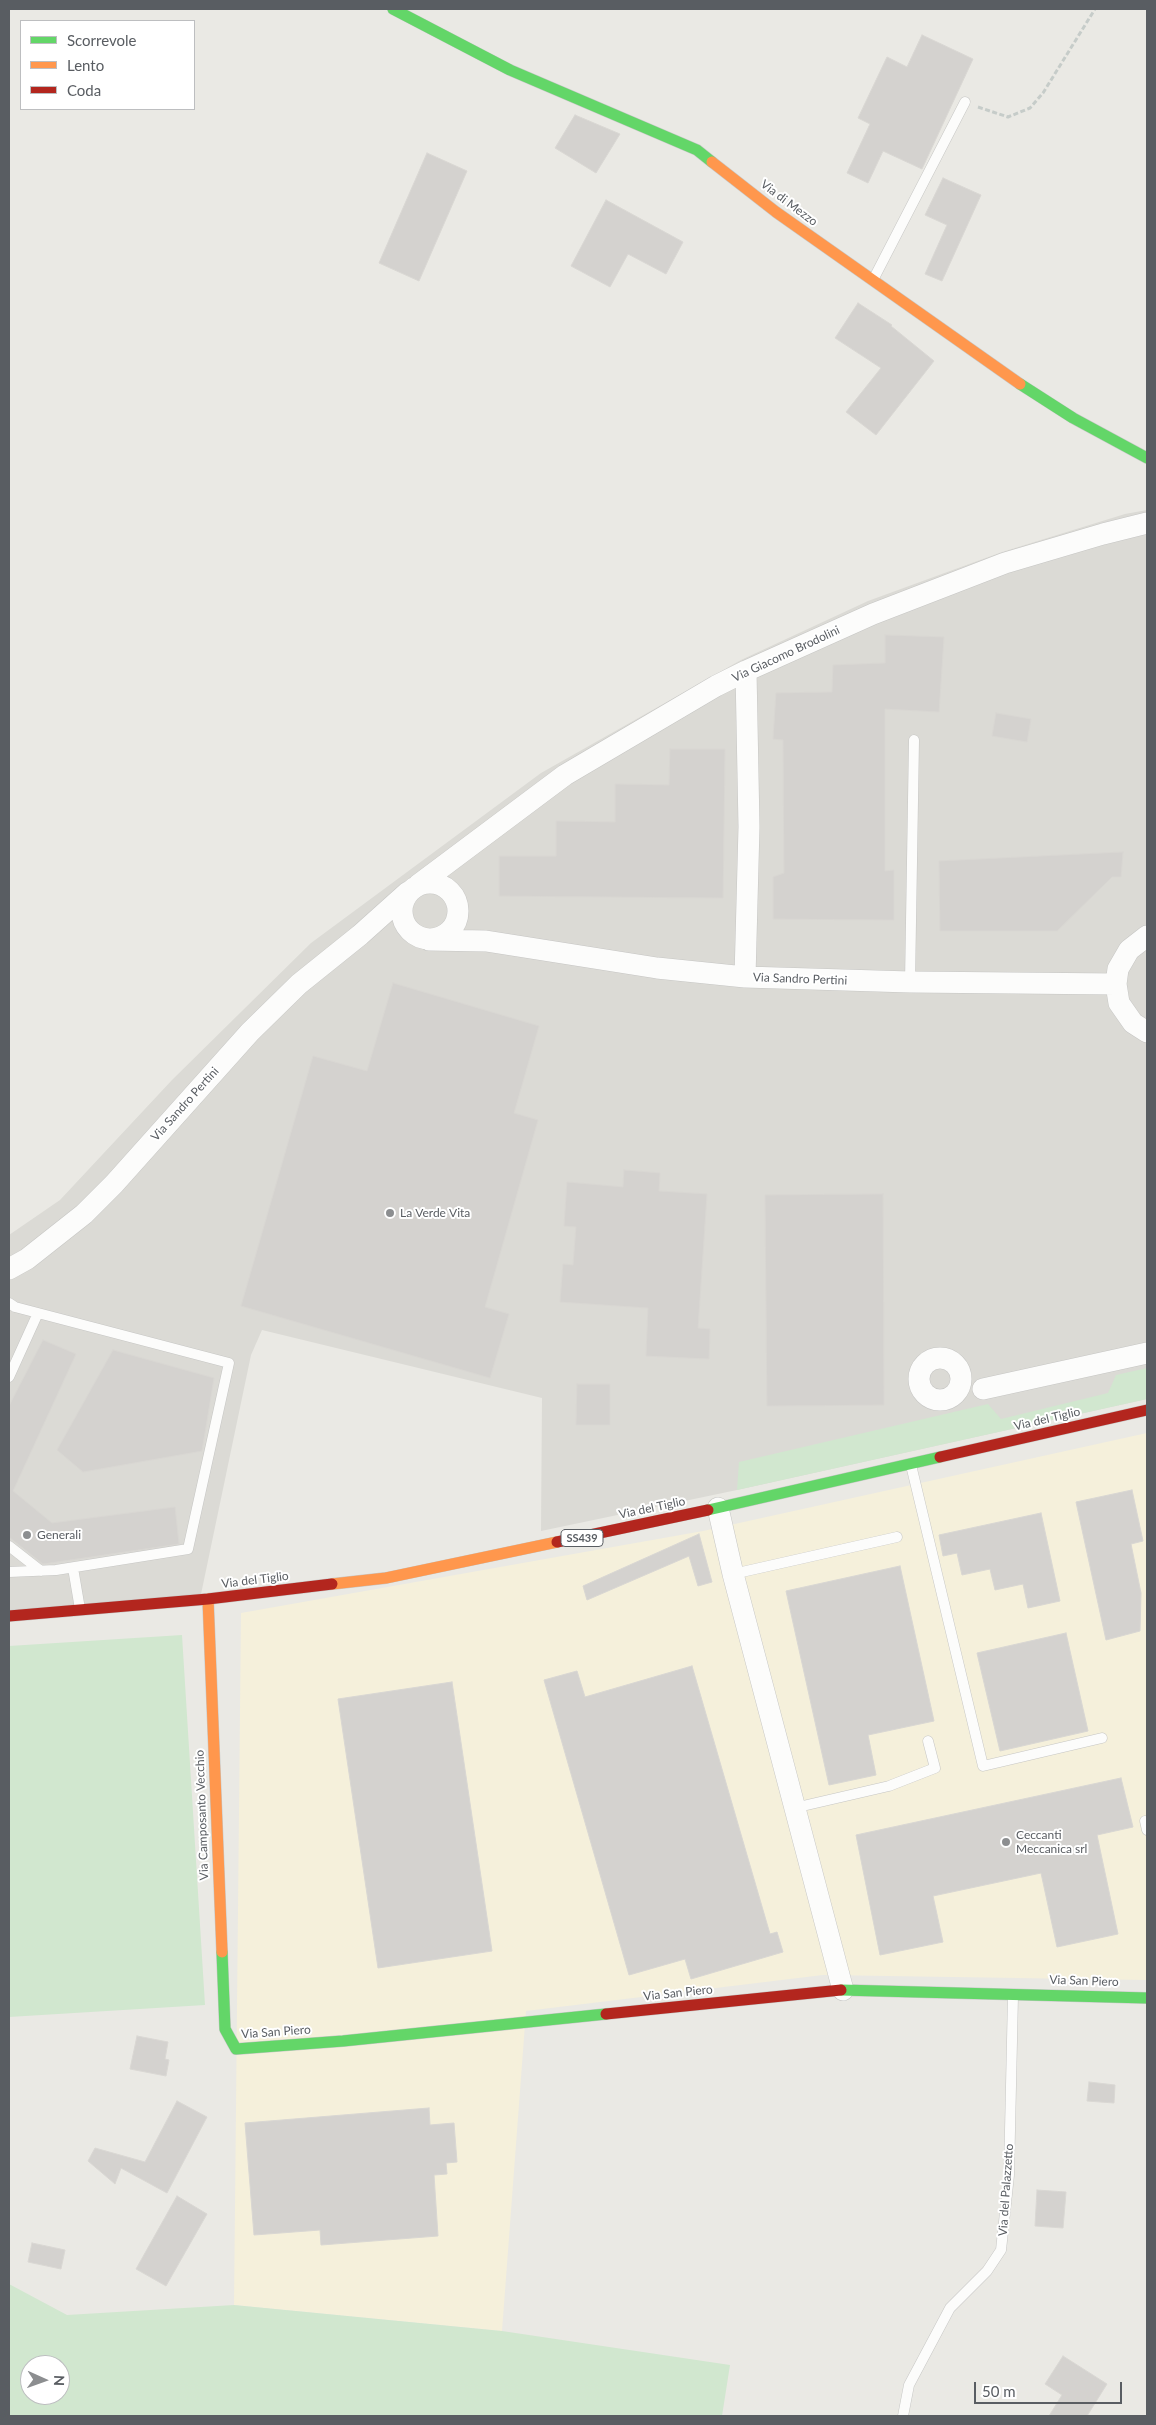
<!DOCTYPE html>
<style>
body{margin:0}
#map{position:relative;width:1156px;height:2425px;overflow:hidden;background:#eae9e4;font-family:Lato,sans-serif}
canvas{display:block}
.frame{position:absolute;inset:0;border:10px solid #595d62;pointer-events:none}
.legend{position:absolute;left:20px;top:20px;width:175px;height:90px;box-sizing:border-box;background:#fff;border:1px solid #bdbec0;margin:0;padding:6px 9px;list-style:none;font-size:15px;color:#595d62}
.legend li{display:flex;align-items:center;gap:10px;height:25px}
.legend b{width:25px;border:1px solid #bdbec0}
.north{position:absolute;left:20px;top:2355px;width:50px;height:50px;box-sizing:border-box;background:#fff;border:1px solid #bdbec0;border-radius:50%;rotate:92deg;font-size:14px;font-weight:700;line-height:20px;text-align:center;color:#595d62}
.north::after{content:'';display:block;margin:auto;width:18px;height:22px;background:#8c8e90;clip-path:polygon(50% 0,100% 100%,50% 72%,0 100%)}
.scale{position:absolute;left:974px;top:2382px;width:148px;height:22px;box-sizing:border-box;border:2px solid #595d62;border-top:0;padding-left:6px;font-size:15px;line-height:18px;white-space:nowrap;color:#595d62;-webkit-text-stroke:4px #fff;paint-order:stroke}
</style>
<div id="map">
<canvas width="1156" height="2425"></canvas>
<div class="frame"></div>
<ul class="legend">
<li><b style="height:6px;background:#63d668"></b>Scorrevole</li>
<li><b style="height:6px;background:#ff974d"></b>Lento</li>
<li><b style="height:6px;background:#b3261e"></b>Coda</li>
</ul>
<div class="north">N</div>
<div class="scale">50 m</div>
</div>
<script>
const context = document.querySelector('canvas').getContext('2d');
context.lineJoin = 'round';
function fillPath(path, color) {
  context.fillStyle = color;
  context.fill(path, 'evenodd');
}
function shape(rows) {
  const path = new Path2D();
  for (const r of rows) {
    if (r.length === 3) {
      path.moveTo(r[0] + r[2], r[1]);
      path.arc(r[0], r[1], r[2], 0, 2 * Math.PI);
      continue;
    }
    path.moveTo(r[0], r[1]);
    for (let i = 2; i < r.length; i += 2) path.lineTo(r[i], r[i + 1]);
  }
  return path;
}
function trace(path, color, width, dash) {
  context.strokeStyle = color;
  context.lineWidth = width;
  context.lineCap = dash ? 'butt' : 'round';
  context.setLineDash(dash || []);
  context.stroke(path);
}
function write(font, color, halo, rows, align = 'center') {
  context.font = font + ' Lato,sans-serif';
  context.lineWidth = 4;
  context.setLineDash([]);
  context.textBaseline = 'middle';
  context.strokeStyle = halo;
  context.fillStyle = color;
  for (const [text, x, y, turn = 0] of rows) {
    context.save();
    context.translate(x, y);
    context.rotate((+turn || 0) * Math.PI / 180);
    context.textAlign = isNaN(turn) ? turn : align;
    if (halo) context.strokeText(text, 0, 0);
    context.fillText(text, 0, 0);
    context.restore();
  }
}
fillPath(shape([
 [1147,1433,1147,1980,823,1975,526,2011,502,2331,234,2305,241,1613,703,1531]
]), '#f5f0db');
fillPath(shape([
 [1147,510,1147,1399,737,1490,541,1531,542,1398,262,1330,251,1355,200,1599,9,1610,9,1235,60,1200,172,1080,311,943,541,773,741,660,868,601,1002,552,1125,514]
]), '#dbdad5');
fillPath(shape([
 [1147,1368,1147,1399,737,1490,739,1462,988,1404,1001,1419,1108,1393,1116,1375],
 [182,1635,205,2005,9,2017,9,1646],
 [9,2284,67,2315,234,2305,502,2331,730,2365,722,2416,9,2416],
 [30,2365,60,2365,60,2395,30,2395]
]), '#d1e7cf');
const building = shape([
 [922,35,973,59,922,169,883,151,868,183,847,173,870,124,858,118,887,57,907,67,922,35],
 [575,115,620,134,596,173,555,148,575,115],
 [427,153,467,171,419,281,379,263,427,153],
 [943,178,981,195,942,281,925,274,947,225,925,215,943,178],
 [606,200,683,242,666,274,628,254,610,287,571,266,606,200],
 [858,303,892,325,891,326,934,361,876,435,846,412,881,368,835,338,858,303],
 [885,635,944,637,939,712,885,709,885,871,894,870,894,920,773,919,773,877,784,873,783,740,773,739,776,693,832,692,833,665,885,663,885,635],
 [996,713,1031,719,1027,742,992,736,996,713],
 [670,749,725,749,723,898,499,896,499,856,556,856,556,821,615,822,615,784,669,785,670,749],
 [1123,852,1121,877,1112,877,1057,931,940,931,939,861,1123,852],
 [393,983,539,1026,514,1113,538,1120,485,1307,509,1314,490,1378,241,1306,313,1056,367,1071,393,983],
 [624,1170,660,1173,659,1191,707,1194,698,1328,710,1329,709,1359,646,1356,648,1308,560,1302,563,1264,573,1265,576,1227,564,1226,567,1182,623,1187,624,1170],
 [883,1194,884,1405,767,1406,765,1195,883,1194],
 [43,1340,76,1354,13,1491,52,1523,175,1507,179,1544,43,1564,9,1537,9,1406,43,1340],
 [113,1350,214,1378,202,1451,83,1472,57,1450,113,1350],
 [577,1384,610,1384,610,1425,576,1425,577,1384],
 [1132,1490,1143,1541,1131,1544,1141,1593,1140,1631,1106,1640,1076,1502,1132,1490],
 [1041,1513,1060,1601,1028,1608,1023,1584,995,1590,990,1569,962,1575,957,1553,943,1556,939,1535,1041,1513],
 [699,1534,712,1582,698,1586,689,1556,587,1600,583,1586,699,1534],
 [900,1566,934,1721,868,1735,876,1775,829,1785,786,1591,900,1566],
 [1066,1633,1088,1731,1000,1751,977,1653,1066,1633],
 [692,1666,770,1934,777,1932,783,1952,691,1979,685,1959,629,1975,544,1680,577,1671,585,1697,692,1666],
 [452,1682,492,1951,378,1968,338,1699,452,1682],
 [1121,1778,1133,1827,1097,1835,1118,1934,1057,1947,1041,1873,933,1896,943,1942,880,1955,856,1835,1121,1778],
 [137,2036,168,2042,165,2059,169,2060,166,2076,130,2069,137,2036],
 [1089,2082,1115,2085,1114,2103,1087,2101,1089,2082],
 [177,2101,207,2117,167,2193,121,2168,115,2184,88,2161,95,2148,145,2162,177,2101],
 [429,2108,430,2125,454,2123,457,2162,446,2163,447,2174,434,2175,438,2236,321,2245,320,2230,254,2235,245,2123,429,2108],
 [1037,2190,1066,2192,1063,2228,1035,2226,1037,2190],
 [177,2196,207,2214,166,2286,136,2269,177,2196],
 [32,2243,65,2250,61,2269,28,2262,32,2243],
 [1063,2356,1107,2384,1087,2416,1049,2416,1062,2395,1045,2384,1063,2356]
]);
fillPath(building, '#d4d2cf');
trace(building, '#d9d7d3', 1);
const lane = shape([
 [873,280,965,102],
 [910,982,914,740],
 [9,1303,15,1307,229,1363,188,1549,56,1570,9,1572],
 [9,1377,38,1313],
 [911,1465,983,1766,1102,1738],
 [9,1546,41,1571],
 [73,1568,80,1609],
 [733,1574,897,1537],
 [794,1808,889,1786,935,1768,928,1741],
 [1145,1821,1147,1830],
 [903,2416,909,2385,950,2308,987,2271,1001,2250,1009,2175,1013,1996]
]);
const street = shape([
 [430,911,28],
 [418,885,565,775,716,686,746,671,873,614,1005,563,1103,534,1147,523],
 [1147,936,1129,950,1118,969,1116,984,1119,1003,1133,1023,1147,1032],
 [429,940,486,941,657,968,745,977,910,982,1116,984],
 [745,977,749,827,746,671],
 [9,1269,27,1259,84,1214,114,1184,250,1032,299,984,360,935,408,892],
 [940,1379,21],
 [983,1389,1147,1353],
 [718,1508,733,1574,843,1990]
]);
const fast = shape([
 [393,9,510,70,697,150,712,162],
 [1020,384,1073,418,1147,458],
 [708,1510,940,1457],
 [222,1952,225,2029,236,2049,343,2041,606,2014],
 [841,1990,1147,1998]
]);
const slow = shape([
 [712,162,776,212,1020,384],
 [332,1584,386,1578,557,1542],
 [208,1599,222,1952]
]);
const jam = shape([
 [940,1457,1147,1410],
 [557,1542,708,1510],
 [9,1616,208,1599,332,1584],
 [606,2014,841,1990]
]);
trace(lane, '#c6c6c4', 11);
trace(street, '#c6c6c4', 22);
trace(fast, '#c6c7c6', 12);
trace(slow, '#c6c7c6', 12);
trace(jam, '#c6c7c6', 12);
trace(shape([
 [978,107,1008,117,1030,108,1043,93,1095,9]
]), '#c6ccc9', 3, [5, 2.5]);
trace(lane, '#fcfcfb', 10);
trace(street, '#fcfcfb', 21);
trace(fast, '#63d668', 11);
trace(slow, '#ff974d', 11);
trace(jam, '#b3261e', 11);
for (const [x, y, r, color] of [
 [390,1213,5,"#8c8e90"],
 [27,1535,5,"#8c8e90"],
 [1006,1842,5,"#8c8e90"]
]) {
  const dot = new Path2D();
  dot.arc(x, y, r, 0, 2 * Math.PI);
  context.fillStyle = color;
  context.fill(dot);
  trace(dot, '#fff', 2);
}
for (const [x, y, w] of [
 [582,1538,42]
]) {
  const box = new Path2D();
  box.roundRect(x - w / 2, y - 8.5, w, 17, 4);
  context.fillStyle = '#fff';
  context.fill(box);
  trace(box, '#595d62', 1);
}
write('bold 11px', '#595d62', null, [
 ["SS439",582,1538]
]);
write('12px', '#595d62', '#fff', [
 ["Via di Mezzo",789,203,37],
 ["Via Giacomo Brodolini",786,654,-25],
 ["Via Sandro Pertini",800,979,2],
 ["Via Sandro Pertini",185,1104,-48],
 ["Via del Tiglio",1047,1419,-13],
 ["Via del Tiglio",652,1508,-12],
 ["Via del Tiglio",255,1580,-7],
 ["Via Camposanto Vecchio",202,1815,-92],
 ["Via San Piero",1084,1981,2],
 ["Via San Piero",678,1993,-6],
 ["Via San Piero",276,2032,-4],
 ["Via del Palazzetto",1006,2190,-86]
]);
write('12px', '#595d62', '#fff', [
 ["La Verde Vita",400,1213],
 ["Generali",37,1535],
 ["Ceccanti",1016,1835],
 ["Meccanica srl",1016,1849]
], 'left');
</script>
